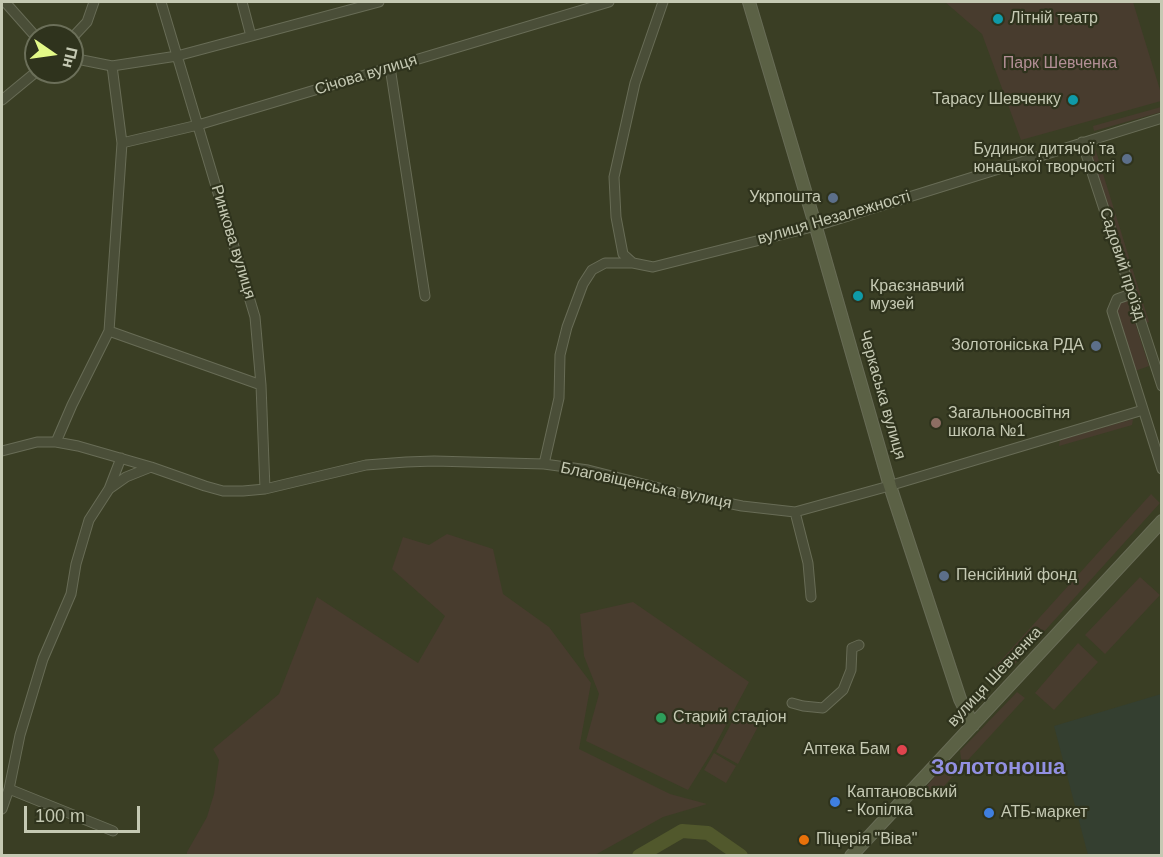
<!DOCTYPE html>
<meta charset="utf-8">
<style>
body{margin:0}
#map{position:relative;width:1163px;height:857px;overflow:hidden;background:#3a3e24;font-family:Arial,sans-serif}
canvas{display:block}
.frame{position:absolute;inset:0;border:3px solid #c5c9b3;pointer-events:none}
.north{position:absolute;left:24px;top:24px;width:60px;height:60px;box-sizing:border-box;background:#2f331d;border:2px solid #6b6f59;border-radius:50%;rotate:103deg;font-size:16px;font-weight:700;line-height:24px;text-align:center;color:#c5c9b3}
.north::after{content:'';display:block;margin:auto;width:21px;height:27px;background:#e3f988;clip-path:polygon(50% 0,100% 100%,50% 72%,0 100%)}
.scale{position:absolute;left:24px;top:806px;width:116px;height:27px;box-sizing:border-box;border:3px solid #c5c9b3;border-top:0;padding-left:8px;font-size:18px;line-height:21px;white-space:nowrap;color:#c5c9b3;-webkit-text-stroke:4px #2f331d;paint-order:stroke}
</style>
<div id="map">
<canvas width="1163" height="857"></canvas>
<div class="frame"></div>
<div class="north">Пн</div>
<div class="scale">100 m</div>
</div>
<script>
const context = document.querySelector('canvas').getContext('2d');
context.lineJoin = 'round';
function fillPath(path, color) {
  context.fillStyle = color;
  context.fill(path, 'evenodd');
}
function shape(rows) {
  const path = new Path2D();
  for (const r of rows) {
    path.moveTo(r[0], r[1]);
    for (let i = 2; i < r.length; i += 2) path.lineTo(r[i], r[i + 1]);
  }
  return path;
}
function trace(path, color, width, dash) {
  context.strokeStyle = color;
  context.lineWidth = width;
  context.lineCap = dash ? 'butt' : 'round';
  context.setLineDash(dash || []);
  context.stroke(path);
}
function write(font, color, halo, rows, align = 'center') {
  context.font = font + ' Arial,sans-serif';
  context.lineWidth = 4.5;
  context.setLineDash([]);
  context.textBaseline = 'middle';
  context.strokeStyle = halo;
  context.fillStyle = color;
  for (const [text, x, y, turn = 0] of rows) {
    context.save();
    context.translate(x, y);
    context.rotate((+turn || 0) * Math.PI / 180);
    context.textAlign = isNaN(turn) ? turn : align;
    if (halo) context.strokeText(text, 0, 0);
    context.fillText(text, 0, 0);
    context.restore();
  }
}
fillPath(shape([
 [1161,694,1161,855,1088,855,1054,726]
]), '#343f30');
fillPath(shape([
 [945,2,1133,2,1161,93,1161,101,1021,140,982,34],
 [1161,107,1161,112,1094,131,1093,126],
 [1095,148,1149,322,1144,324,1090,149],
 [1128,301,1149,366,1135,371,1116,313,1117,304],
 [1133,419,1132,425,1059,446,1060,440],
 [1151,494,1160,503,995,686,985,678],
 [447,534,493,549,503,594,549,627,591,683,579,749,670,794,707,804,663,817,595,855,187,855,187,852,207,817,214,794,219,760,213,749,279,694,317,597,418,663,445,616,392,569,403,537,429,545],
 [1140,577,1160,595,1105,654,1085,635],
 [633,602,749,682,711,753,688,790,586,741,599,694,584,656,580,614],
 [1078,643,1098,662,1054,710,1035,693],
 [1017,692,1025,698,934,797,924,789,946,764,962,766,960,751],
 [739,709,761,721,738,764,716,752],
 [714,753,736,766,726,783,704,770]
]), '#483c2e');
trace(shape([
 [639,856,682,831,708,833,741,856]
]), '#51582c', 14);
const street = shape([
 [5,2,36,37],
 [161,2,255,317,261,385,265,489],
 [242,2,251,36],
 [72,38,87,22,94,2],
 [72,58,112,66,177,56,379,2],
 [112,66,122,143,109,331,261,385],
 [390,67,425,296],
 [2,100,36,72],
 [1082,142,1162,386],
 [122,143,198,125,609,2],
 [633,263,623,254,616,217,614,177,635,83,663,2],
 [1131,294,1117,299,1112,311,1162,469],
 [56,442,72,405,109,331],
 [2,451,37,442,56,442,78,446,151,467,205,486,223,491,243,491,265,489,366,465,406,462,434,461,544,464,588,470,683,494,742,506,795,512,882,488,1143,410],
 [544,464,559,398,560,355,567,327,583,284,592,270,605,263,633,263,653,267,816,226,1162,118],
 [109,489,121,458],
 [795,512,808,563,811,597],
 [792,703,803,706,823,708,843,690,851,670,852,648,859,645],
 [9,789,113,831],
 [2,809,9,789,20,735,43,659,71,594,76,564,89,520,109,489,126,477,151,467]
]);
const secondary = shape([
 [749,2,817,231,890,486,960,699,973,725],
 [851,856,1162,521]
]);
trace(street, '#686c56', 11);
trace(secondary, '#686c56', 14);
trace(street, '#4a4e38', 9);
trace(secondary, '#5b6145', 12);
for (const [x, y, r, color] of [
 [998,19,6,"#0f9aa8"],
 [1073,100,6,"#0f9aa8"],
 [1127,159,6,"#5c6f8a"],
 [833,198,6,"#5c6f8a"],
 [858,296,6,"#0f9aa8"],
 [1096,346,6,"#5c6f8a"],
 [936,423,6,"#8d6e63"],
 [944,576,6,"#5c6f8a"],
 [661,718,6,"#2e9e5b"],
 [902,750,6,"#e0444e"],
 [835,802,6,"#3f7fe0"],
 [989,813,6,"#3f7fe0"],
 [804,840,6,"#e8710a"]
]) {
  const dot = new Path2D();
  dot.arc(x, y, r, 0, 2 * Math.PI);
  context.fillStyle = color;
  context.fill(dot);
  trace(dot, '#2f331d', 2);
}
write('16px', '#c5c9b3', '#2f331d', [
 ["Літній театр",1010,19],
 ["Тарасу Шевченку",1061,100,"right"],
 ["Будинок дитячої та",1115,150,"right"],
 ["юнацької творчості",1115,168,"right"],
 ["Укрпошта",821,198,"right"],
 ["Краєзнавчий",870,287],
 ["музей",870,305],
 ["Золотоніська РДА",1084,346,"right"],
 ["Загальноосвітня",948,414],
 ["школа №1",948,432],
 ["Пенсійний фонд",956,576],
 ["Старий стадіон",673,718],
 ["Аптека Бам",890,750,"right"],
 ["Каптановський",847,793],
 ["- Копілка",847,811],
 ["АТБ-маркет",1001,813],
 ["Піцерія \"Віва\"",816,840]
], 'left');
write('16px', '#b38f96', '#2f331d', [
 ["Парк Шевченка",1060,64]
]);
write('16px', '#c5c9b3', '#2f331d', [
 ["Січова вулиця",366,75,-17],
 ["вулиця Незалежності",834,218,-16],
 ["Ринкова вулиця",233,242,73],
 ["Садовий проїзд",1122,264,72],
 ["Черкаська вулиця",882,395,74],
 ["Благовіщенська вулиця",646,486,12],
 ["вулиця Шевченка",995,677,-47]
]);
write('bold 22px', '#9290e2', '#2f331d', [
 ["Золотоноша",998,768]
]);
</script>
